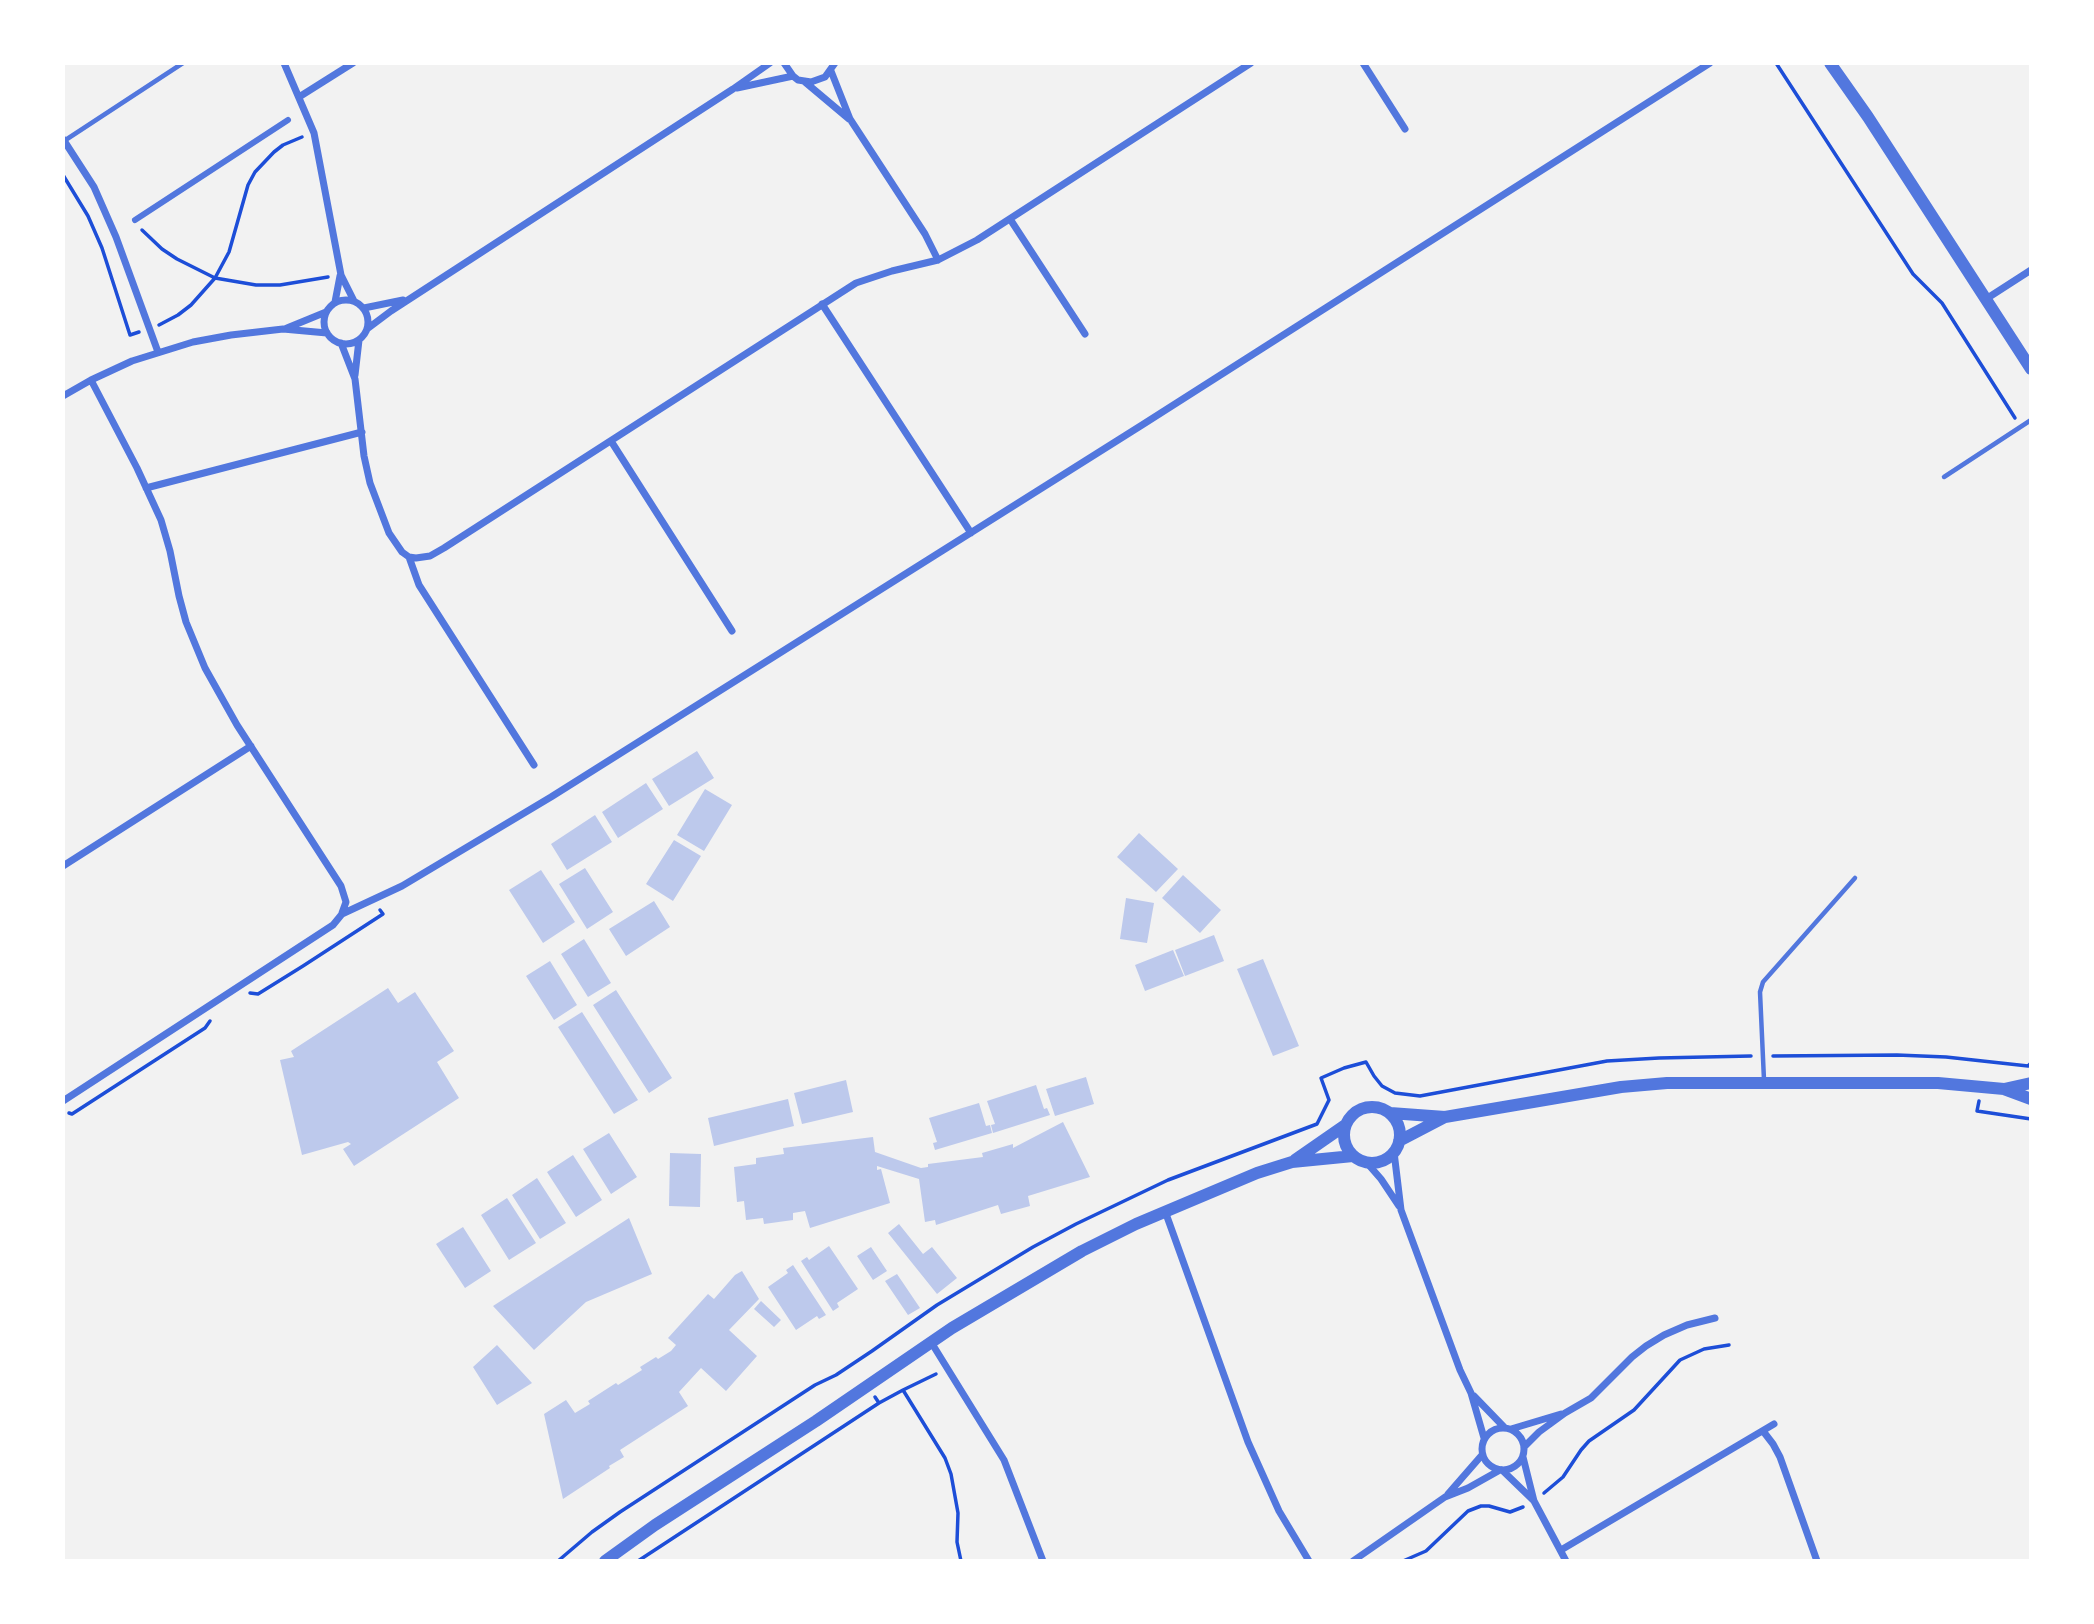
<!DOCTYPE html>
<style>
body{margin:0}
#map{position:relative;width:2094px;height:1624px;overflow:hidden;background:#f2f2f2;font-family:Lora,serif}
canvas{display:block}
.frame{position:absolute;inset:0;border:65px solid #fff;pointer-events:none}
</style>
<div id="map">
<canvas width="2094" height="1624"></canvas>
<div class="frame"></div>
</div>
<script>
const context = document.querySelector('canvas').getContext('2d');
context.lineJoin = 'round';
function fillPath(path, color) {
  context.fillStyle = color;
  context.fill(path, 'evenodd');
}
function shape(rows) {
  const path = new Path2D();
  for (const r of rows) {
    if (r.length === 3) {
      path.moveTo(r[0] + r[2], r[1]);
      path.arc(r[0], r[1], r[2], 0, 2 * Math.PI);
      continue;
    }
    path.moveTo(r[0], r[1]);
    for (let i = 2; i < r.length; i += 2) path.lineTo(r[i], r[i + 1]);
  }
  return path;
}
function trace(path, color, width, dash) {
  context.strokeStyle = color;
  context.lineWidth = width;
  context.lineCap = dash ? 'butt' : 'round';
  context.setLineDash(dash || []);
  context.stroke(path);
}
fillPath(shape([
 [697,751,714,778,669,806,652,779],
 [646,783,663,809,618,838,602,812],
 [705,789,732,805,704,851,677,835],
 [595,815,612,842,567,870,551,844],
 [1139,833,1178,869,1156,892,1117,857],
 [674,840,701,856,673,901,646,884],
 [585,868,613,912,587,929,559,884],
 [541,870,575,922,543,943,509,890],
 [1183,875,1221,910,1200,933,1162,898],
 [1126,898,1154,903,1147,943,1120,939],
 [654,901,670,927,626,956,609,929],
 [1214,935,1224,961,1185,976,1175,950],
 [584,939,611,983,588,997,561,954],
 [1173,950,1184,976,1145,991,1135,965],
 [1263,959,1299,1046,1273,1056,1237,969],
 [550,961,577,1005,554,1020,526,976],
 [388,988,398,1003,415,992,454,1051,437,1062,459,1098,354,1166,343,1149,351,1144,348,1142,302,1155,280,1060,294,1057,291,1051],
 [616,990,672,1078,649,1093,593,1005],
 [582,1012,638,1100,614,1114,558,1027],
 [1086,1077,1094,1104,1055,1116,1046,1089],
 [846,1080,853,1112,802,1124,794,1093],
 [1036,1085,1044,1109,1047,1108,1050,1115,993,1133,991,1125,995,1124,987,1101],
 [788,1099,794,1126,714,1146,708,1118],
 [979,1103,986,1126,990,1125,992,1133,935,1150,933,1143,937,1142,929,1118],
 [1063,1122,1090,1177,1028,1196,1030,1206,1001,1214,998,1205,936,1225,935,1220,925,1222,919,1179,877,1166,877,1170,881,1169,890,1203,810,1228,805,1211,793,1213,793,1220,764,1224,763,1218,746,1220,744,1201,737,1202,734,1167,756,1164,756,1158,784,1154,783,1148,873,1137,875,1152,921,1168,928,1167,928,1164,983,1157,982,1153,1013,1144,1013,1148],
 [609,1133,637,1177,611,1194,583,1149],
 [670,1153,701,1154,700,1207,669,1206],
 [573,1155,602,1200,576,1217,547,1172],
 [537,1178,566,1223,540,1239,512,1195],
 [507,1198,536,1243,509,1260,481,1215],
 [629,1218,652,1274,586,1302,534,1350,493,1306],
 [899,1224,923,1254,932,1247,957,1278,937,1294,888,1233],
 [463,1227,491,1271,465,1288,436,1244],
 [829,1246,858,1289,837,1303,839,1307,833,1311,801,1261,807,1257,809,1260],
 [871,1247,887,1271,873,1280,857,1256],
 [793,1265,826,1315,819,1319,817,1316,796,1330,768,1287,788,1273,786,1270],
 [742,1271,759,1299,729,1330,757,1356,726,1391,701,1368,679,1392,688,1406,620,1450,624,1457,609,1466,610,1468,563,1499,544,1414,566,1400,575,1413,590,1404,588,1401,616,1383,618,1385,642,1370,640,1367,656,1357,658,1359,671,1351,676,1345,668,1338,708,1294,714,1299,735,1275],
 [897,1274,920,1308,908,1315,885,1281],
 [761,1301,781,1320,774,1327,754,1309],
 [497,1345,532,1383,497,1405,473,1367]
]), '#bdc9ec');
trace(shape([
 [1776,63,1913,274,1942,303,2015,418],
 [63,175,88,216,102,248,130,335,139,332],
 [142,230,162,249,177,259,215,278,256,285,280,285,328,277],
 [159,325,178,315,191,305,215,278,229,252,248,185,255,172,274,152,283,145,302,137],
 [250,993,258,994,303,966,383,914,380,910],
 [1773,1056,1897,1055,1946,1057,2028,1066,2031,1063],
 [1979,1101,1977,1111,2031,1119],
 [69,1113,72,1114,205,1028,210,1021],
 [903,1390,936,1374],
 [879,1403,903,1390,945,1458,951,1474,958,1513,957,1542,961,1561],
 [1544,1493,1563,1477,1581,1450,1589,1441,1634,1410,1680,1360,1704,1349,1729,1345],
 [558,1561,592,1532,620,1512,815,1385,836,1375,872,1351,937,1305,1033,1247,1076,1224,1168,1180,1317,1124,1329,1100,1321,1078,1344,1068,1366,1062,1374,1076,1382,1086,1395,1093,1420,1096,1607,1061,1659,1058,1751,1056],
 [638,1561,879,1403,875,1397],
 [1403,1561,1426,1551,1468,1511,1481,1506,1489,1506,1510,1512,1523,1507]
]), '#1d4ed8', 3.5);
trace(shape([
 [64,141,183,63],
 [1944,477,2031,420],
 [1764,1080,1760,992,1763,982,1855,878]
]), '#5277de', 4.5);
trace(shape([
 [135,220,288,120]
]), '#5277de', 6);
trace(shape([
 [284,63,314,133,341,275,354,301],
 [784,63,793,76,798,80,811,82,825,77,835,63],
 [1363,63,1405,129],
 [831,71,850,119,925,234,938,260],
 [805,82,849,119],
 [737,88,793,76],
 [299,97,353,63],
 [63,139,94,187,116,237,158,352],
 [1010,219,1085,334],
 [1986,299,2031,270],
 [346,322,22],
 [335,302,340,276],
 [822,304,971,533],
 [364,308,403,300],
 [287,328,326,312],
 [367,329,391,311,733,89,770,63],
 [341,343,355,379,364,456,370,483,389,533,402,552,409,557,419,585,534,765],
 [355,375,359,340],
 [91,380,137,468,161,520,170,551,179,596,186,622,205,668,237,725,341,886,346,902,342,913],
 [63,396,91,380,132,361,193,342,231,335,283,329,327,333],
 [611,441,732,631],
 [146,488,362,432],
 [409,557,416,558,430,556,444,548,856,283,892,271,938,260,977,240,1251,63],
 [63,866,251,746],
 [63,1101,333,925,342,914,402,886,551,797,1142,425,1710,63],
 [1394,1152,1401,1210,1460,1370,1471,1393,1484,1438],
 [1367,1163,1381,1179,1399,1206],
 [1165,1211,1248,1442,1279,1511,1309,1561],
 [931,1342,1004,1460,1043,1561],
 [1474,1396,1504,1427],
 [1503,1449,21],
 [1511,1429,1561,1414],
 [1763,1431,1773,1444,1780,1457,1817,1561],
 [1524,1447,1539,1432,1565,1413,1591,1398,1632,1357,1646,1346,1664,1335,1687,1325,1715,1318],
 [1523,1457,1534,1501,1566,1561],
 [1502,1470,1533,1500],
 [1448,1494,1482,1455],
 [1561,1550,1774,1424],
 [1353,1561,1445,1497,1468,1488,1500,1470]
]), '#5277de', 7);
trace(shape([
 [1830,63,1868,117,2031,369],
 [2004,1089,2031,1083],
 [1372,1135,28],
 [1390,1113,1445,1117,1621,1087,1667,1083,1938,1083,2004,1089,2031,1099],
 [1399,1141,1445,1117],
 [1295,1160,1344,1126],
 [605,1561,655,1525,816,1421,952,1328,1082,1251,1136,1224,1257,1173,1292,1162,1353,1156]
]), '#5277de', 12);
</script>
